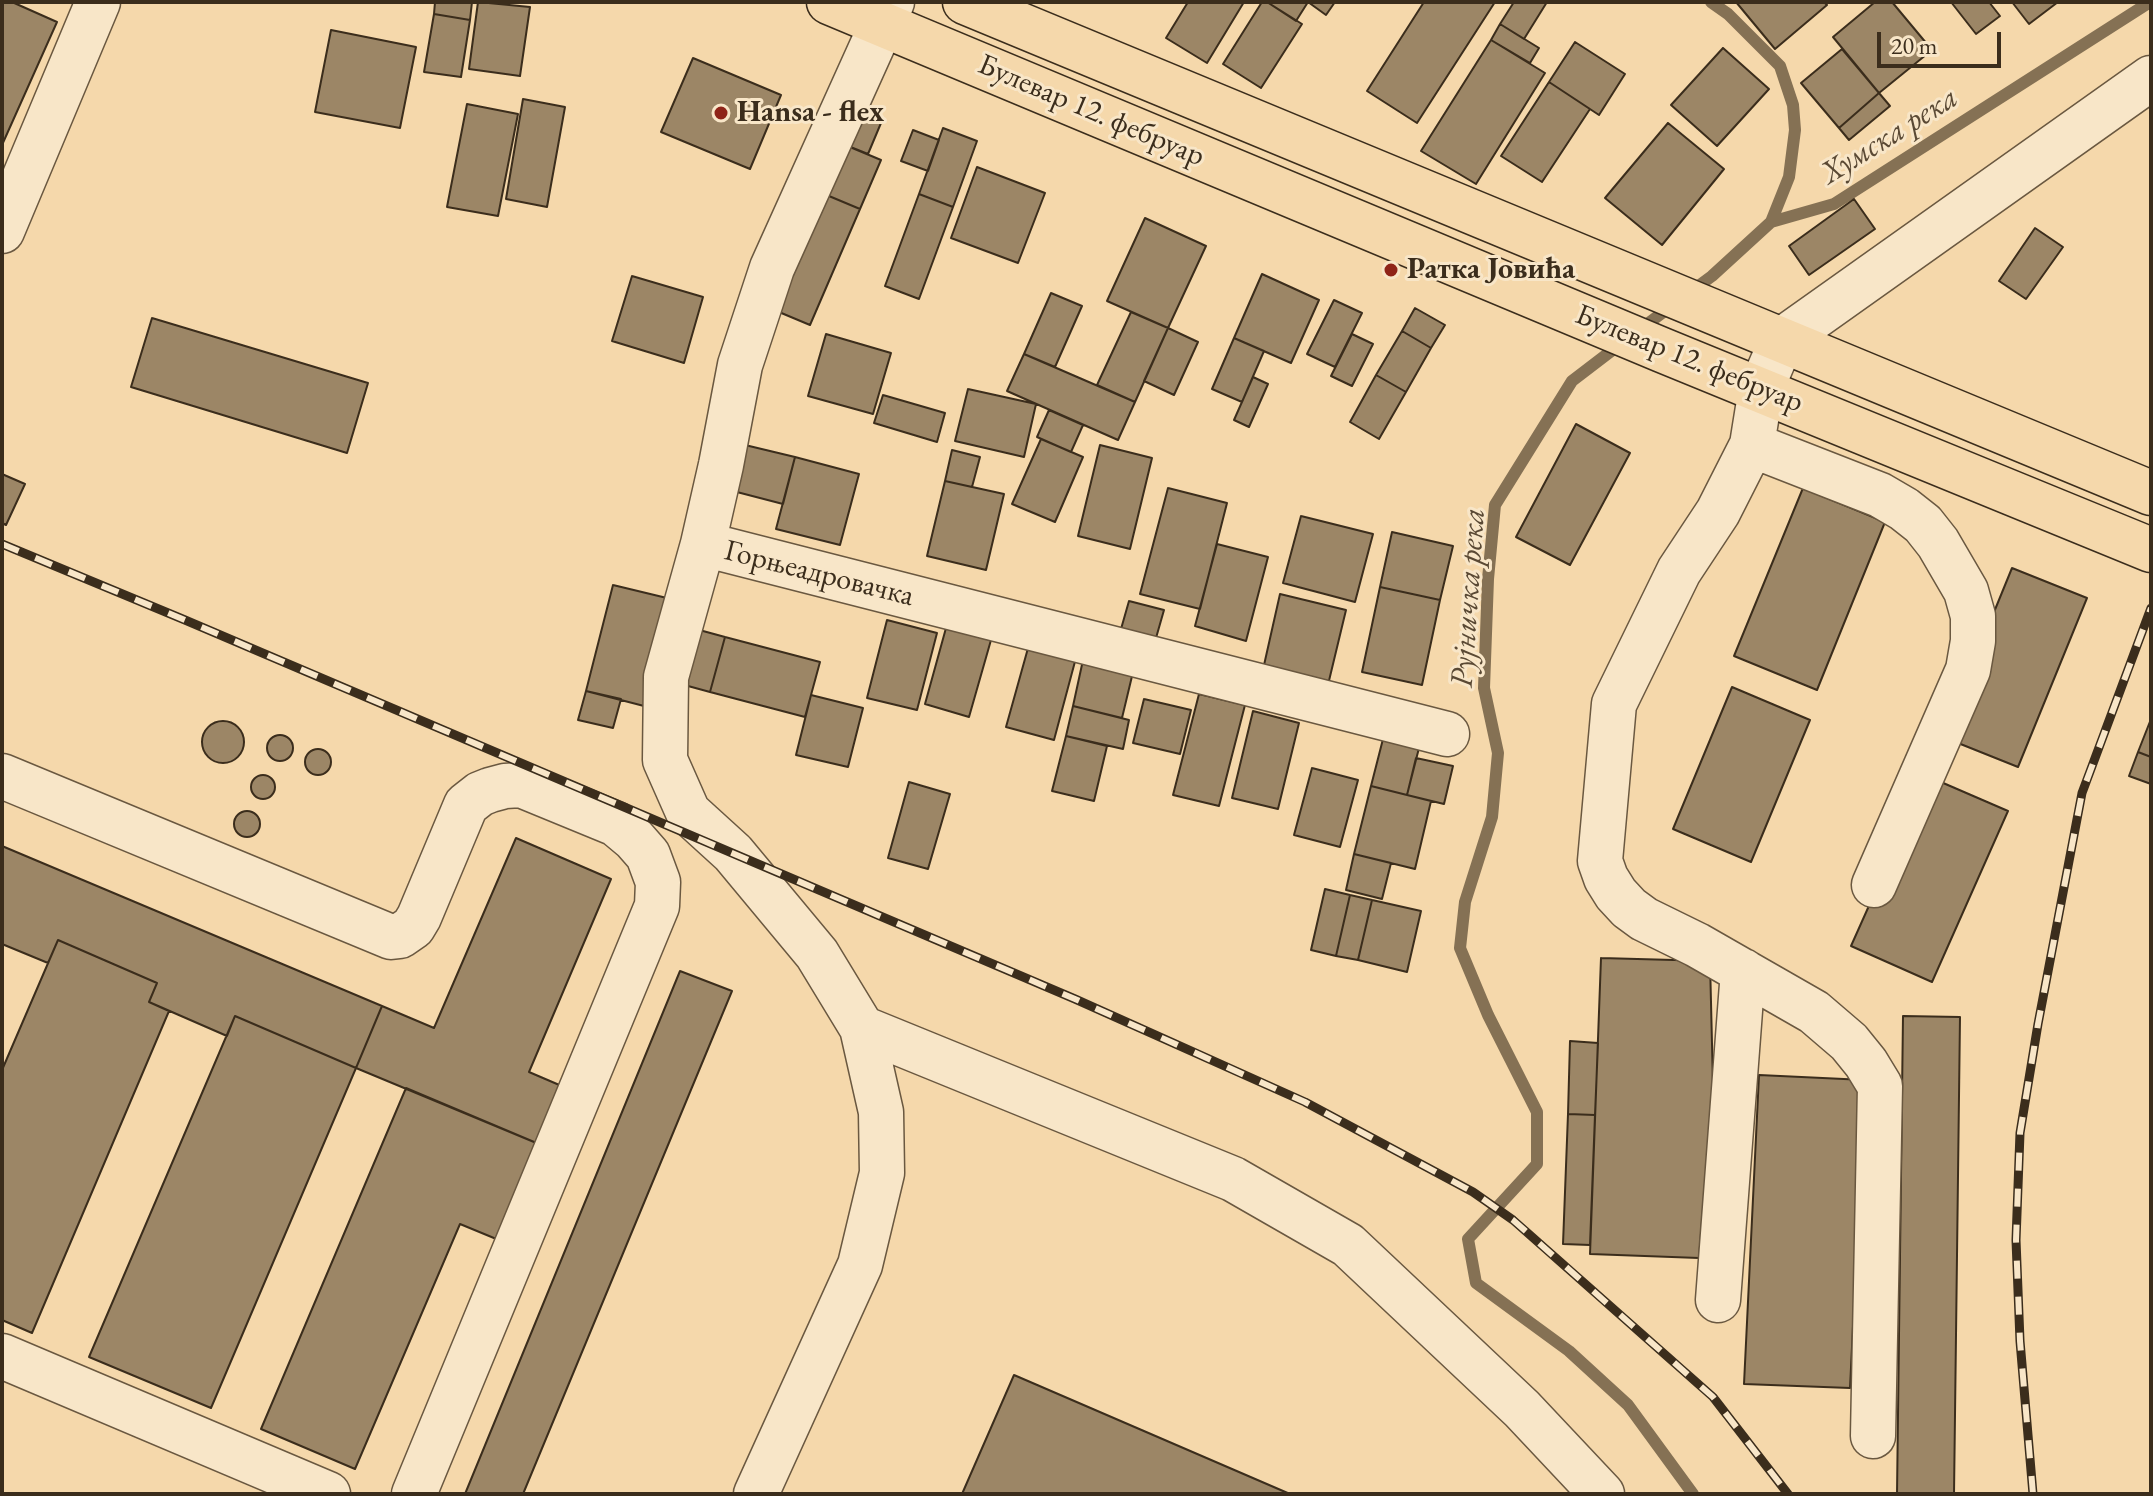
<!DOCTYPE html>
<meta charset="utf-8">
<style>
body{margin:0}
#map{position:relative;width:2153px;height:1496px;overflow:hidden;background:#f5d8ab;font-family:"EB Garamond",serif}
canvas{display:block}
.frame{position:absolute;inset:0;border:4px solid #3b2d1c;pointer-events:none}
.scale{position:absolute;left:1877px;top:32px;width:124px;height:36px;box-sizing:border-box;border:4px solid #3b2d1c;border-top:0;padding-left:10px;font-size:24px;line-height:28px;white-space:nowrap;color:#3b2d1c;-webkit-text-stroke:6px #f8e6c8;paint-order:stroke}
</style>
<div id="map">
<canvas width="2153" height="1496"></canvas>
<div class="frame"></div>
<div class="scale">20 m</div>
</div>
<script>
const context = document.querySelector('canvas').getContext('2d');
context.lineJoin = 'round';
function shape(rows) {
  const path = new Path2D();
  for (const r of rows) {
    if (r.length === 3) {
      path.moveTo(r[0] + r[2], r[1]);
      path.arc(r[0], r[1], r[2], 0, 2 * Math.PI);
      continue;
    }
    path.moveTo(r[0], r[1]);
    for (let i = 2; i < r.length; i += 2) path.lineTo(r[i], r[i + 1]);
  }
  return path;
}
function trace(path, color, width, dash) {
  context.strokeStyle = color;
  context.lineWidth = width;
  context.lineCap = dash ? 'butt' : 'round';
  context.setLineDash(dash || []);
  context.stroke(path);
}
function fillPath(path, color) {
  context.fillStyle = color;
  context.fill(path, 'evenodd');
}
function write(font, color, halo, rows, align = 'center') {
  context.font = font + ' "EB Garamond",serif';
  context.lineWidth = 6;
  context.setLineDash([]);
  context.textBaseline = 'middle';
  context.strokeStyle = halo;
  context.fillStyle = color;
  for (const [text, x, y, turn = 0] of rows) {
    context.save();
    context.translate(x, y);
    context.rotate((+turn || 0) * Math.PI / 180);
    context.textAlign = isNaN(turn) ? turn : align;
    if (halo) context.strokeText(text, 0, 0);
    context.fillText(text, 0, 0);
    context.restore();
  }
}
trace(shape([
 [1771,222,1834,204,2150,2],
 [1689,293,1712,276,1771,222,1789,177,1795,130,1793,105,1780,66,1728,14,1711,2],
 [1638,331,1674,304],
 [1623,342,1572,381,1495,505,1488,579,1484,688,1498,753,1492,817,1465,902,1460,948,1488,1015,1537,1112,1537,1164,1468,1239,1476,1283,1569,1351,1628,1405,1693,1494]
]), '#857154', 12);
const building = shape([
 [2,2,12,2,57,22,2,145,2,2],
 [435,2,472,2,470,20,434,14,435,2],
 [478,2,530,7,520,76,469,69,478,2],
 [1188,2,1244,2,1207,63,1166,38,1188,2],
 [1262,2,1267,2,1302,24,1261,88,1223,64,1262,2],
 [1267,2,1308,2,1296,21,1267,2],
 [1308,2,1335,2,1326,15,1308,2],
 [1424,2,1495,2,1417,123,1367,91,1424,2],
 [1514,2,1547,2,1524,39,1500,24,1514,2],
 [1736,2,1824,2,1827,5,1775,49,1736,2],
 [1875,2,1892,2,1932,50,1879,93,1833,37,1875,2],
 [1951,2,1989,2,2000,16,1976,34,1951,2],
 [2012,2,2058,2,2029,24,2012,2],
 [434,14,470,20,461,77,424,72,434,14],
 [1500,24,1539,48,1530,63,1491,40,1500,24],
 [331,30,416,47,400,128,315,112,331,30],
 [1491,40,1545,73,1476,184,1421,151,1491,40],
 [1575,42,1625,74,1599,115,1549,82,1575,42],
 [1723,48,1769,89,1717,146,1671,105,1723,48],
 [1842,49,1879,93,1839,128,1801,83,1842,49],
 [693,58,781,95,750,169,661,132,693,58],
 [1549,82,1590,109,1542,182,1501,156,1549,82],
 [1879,93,1890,106,1849,140,1839,128,1879,93],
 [523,99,565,107,547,207,506,199,523,99],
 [467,104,518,114,498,216,447,207,467,104],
 [852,111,881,123,868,154,838,142,852,111],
 [1668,123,1724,169,1662,245,1605,198,1668,123],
 [943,128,977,141,953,207,919,194,943,128],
 [913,130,939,140,928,171,901,161,913,130],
 [838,142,881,160,860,209,817,191,838,142],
 [977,167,1045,193,1018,263,951,238,977,167],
 [817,191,860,209,810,325,767,307,817,191],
 [919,194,953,207,919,299,885,286,919,194],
 [1854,199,1875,229,1809,275,1789,246,1854,199],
 [1145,218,1206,246,1168,328,1107,301,1145,218],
 [2035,228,2063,247,2026,299,1999,281,2035,228],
 [1262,274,1319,300,1291,363,1234,338,1262,274],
 [632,276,703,297,684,363,612,341,632,276],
 [1051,293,1082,306,1055,367,1024,354,1051,293],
 [1334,300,1362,313,1335,367,1307,354,1334,300],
 [1415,308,1445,325,1431,348,1402,331,1415,308],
 [1131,312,1168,328,1135,402,1097,385,1131,312],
 [152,318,368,383,347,453,131,387,152,318],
 [1168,328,1198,342,1174,395,1144,381,1168,328],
 [1402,331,1431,348,1406,392,1376,375,1402,331],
 [826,334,891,353,873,414,808,396,826,334],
 [1352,334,1373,344,1352,386,1331,376,1352,334],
 [1234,338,1264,351,1242,402,1212,389,1234,338],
 [1024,354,1135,402,1118,440,1007,391,1024,354],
 [1376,375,1406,392,1379,439,1350,422,1376,375],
 [1253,377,1268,384,1249,427,1234,420,1253,377],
 [968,389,1036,404,1024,457,955,441,968,389],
 [883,395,945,413,937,442,874,423,883,395],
 [1049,410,1083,425,1071,452,1037,437,1049,410],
 [1576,424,1630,453,1570,565,1516,537,1576,424],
 [1041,439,1083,457,1055,522,1012,504,1041,439],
 [745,445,795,457,783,504,733,491,745,445],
 [1100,445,1152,458,1130,549,1078,536,1100,445],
 [952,450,980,457,972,487,945,481,952,450],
 [795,457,859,474,840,545,776,529,795,457],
 [2,474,25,484,6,525,2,523,2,474],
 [945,481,1004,494,986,570,927,556,945,481],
 [1168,488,1227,503,1200,609,1140,594,1168,488],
 [1803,488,1885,522,1817,690,1734,656,1803,488],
 [1301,516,1373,534,1355,602,1283,583,1301,516],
 [1392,532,1453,546,1440,600,1380,587,1392,532],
 [1217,544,1268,557,1246,641,1195,626,1217,544],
 [2012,568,2087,598,2018,767,1943,737,2012,568],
 [613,585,671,599,644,706,586,691,613,585],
 [1380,587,1440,600,1422,685,1362,672,1380,587],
 [1280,594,1346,610,1327,689,1262,674,1280,594],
 [1129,601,1164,610,1154,645,1119,636,1129,601],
 [887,620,937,633,917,710,867,698,887,620],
 [692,628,725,637,710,692,677,683,692,628],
 [946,628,991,640,969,717,925,704,946,628],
 [725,637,820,662,805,717,710,692,725,637],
 [1030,641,1077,654,1054,740,1006,727,1030,641],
 [1083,660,1133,672,1122,718,1073,706,1083,660],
 [1732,687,1810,720,1751,862,1673,829,1732,687],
 [586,691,621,699,613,728,578,720,586,691],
 [1199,694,1245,705,1219,806,1173,795,1199,694],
 [811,695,863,708,848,767,796,755,811,695],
 [1144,699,1191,710,1180,754,1133,743,1144,699],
 [1073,706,1129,720,1123,749,1066,736,1073,706],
 [1253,711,1299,723,1278,809,1232,798,1253,711],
 [2151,719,2151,757,2138,752,2151,719],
 [223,742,21],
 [280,748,13],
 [1066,736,1107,746,1094,801,1052,791,1066,736],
 [1383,739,1419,748,1407,795,1371,786,1383,739],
 [318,762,13],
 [2138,752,2151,757,2151,784,2129,776,2138,752],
 [1416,758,1453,766,1444,804,1407,795,1416,758],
 [1312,768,1358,780,1340,847,1294,835,1312,768],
 [263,787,12],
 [1927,776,2008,811,1932,982,1851,946,1927,776],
 [909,782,950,794,928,869,888,858,909,782],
 [1371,786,1431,801,1415,869,1354,854,1371,786],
 [247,824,13],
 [516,838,611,879,529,1072,571,1090,546,1147,356,1068,382,1006,434,1028,516,838],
 [2,846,382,1006,356,1068,235,1016,227,1036,149,1002,157,983,58,940,48,963,2,944,2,846],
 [1354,854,1391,863,1382,899,1346,890,1354,854],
 [1325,889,1350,895,1336,956,1311,950,1325,889],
 [1350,895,1372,900,1358,960,1336,956,1350,895],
 [1372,900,1421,911,1407,972,1358,960,1372,900],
 [58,940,157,983,149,1002,169,1011,32,1333,2,1320,2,1070,58,940],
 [1601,958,1710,961,1713,1085,1699,1258,1590,1254,1601,958],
 [680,971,732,991,523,1494,465,1494,680,971],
 [235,1016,356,1068,211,1408,89,1357,235,1016],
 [1903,1016,1960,1017,1954,1494,1897,1494,1903,1016],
 [1570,1041,1598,1043,1595,1115,1568,1114,1570,1041],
 [1759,1075,1865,1080,1850,1388,1744,1384,1759,1075],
 [406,1088,546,1147,506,1243,460,1224,355,1469,261,1429,406,1088],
 [1568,1114,1595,1115,1590,1245,1563,1244,1568,1114],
 [1014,1375,1290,1494,962,1494,1014,1375]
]);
fillPath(building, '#9c8666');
trace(building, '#3b2d1c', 2);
const minor = shape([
 [2,231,98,2],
 [1752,445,1880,495,1904,509,1923,524,1938,543,1966,591,1973,616,1973,641,1968,670,1874,885],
 [703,544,1447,734],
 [2,776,391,937,400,936,413,927,419,917,466,805,480,794,490,790,505,786,521,785,616,824,634,839,648,855,658,882,657,906,414,1494],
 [862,1028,1233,1179,1348,1245,1522,1409,1602,1494],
 [1718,1300,1743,971],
 [2,1356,328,1494],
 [1873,1436,1880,1086,1866,1063,1849,1042,1814,1012,1697,945,1644,919,1629,908,1616,894,1606,878,1600,861,1614,704,1679,571,1718,512,1752,445,1761,389,1782,340,2151,78],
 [756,1494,860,1265,882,1173,881,1112,862,1028,817,954,733,853,688,812,665,760,666,677,703,544,721,465,740,365,772,268,892,2]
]);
const major = shape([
 [829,2,1662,350,2151,550],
 [965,2,2151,493]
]);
trace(minor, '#6a5840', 47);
trace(major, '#3b2d1c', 47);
trace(minor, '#f8e6c8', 44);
trace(major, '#f5d8ab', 44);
const rail = shape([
 [2,544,185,620,1075,999,1305,1102,1473,1192,1513,1220,1713,1397,1788,1494],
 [2033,1494,2020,1341,2016,1240,2020,1133,2038,1024,2082,793,2151,608]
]);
trace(rail, '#3b2d1c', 9);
trace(rail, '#f8e6c8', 6, [18]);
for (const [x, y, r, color] of [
 [721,113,8,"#8f2418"],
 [1391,270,8,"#8f2418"]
]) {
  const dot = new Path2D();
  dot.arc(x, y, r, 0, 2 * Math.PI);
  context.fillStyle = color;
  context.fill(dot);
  trace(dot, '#f8e6c8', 3);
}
write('30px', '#3b2d1c', '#f8e6c8', [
 ["Булевар 12. фебруар",1091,111,23],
 ["Булевар 12. фебруар",1689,359,22],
 ["Горњеадровачка",819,574,14]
]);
write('bold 30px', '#3b2d1c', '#f8e6c8', [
 ["Hansa - flex",737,113],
 ["Ратка Јовића",1407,270]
], 'left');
write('italic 32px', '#5a4934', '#f8e6c8', [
 ["Хумска река",1890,136,-32],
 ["Рујничка река",1469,598,-86]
]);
</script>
